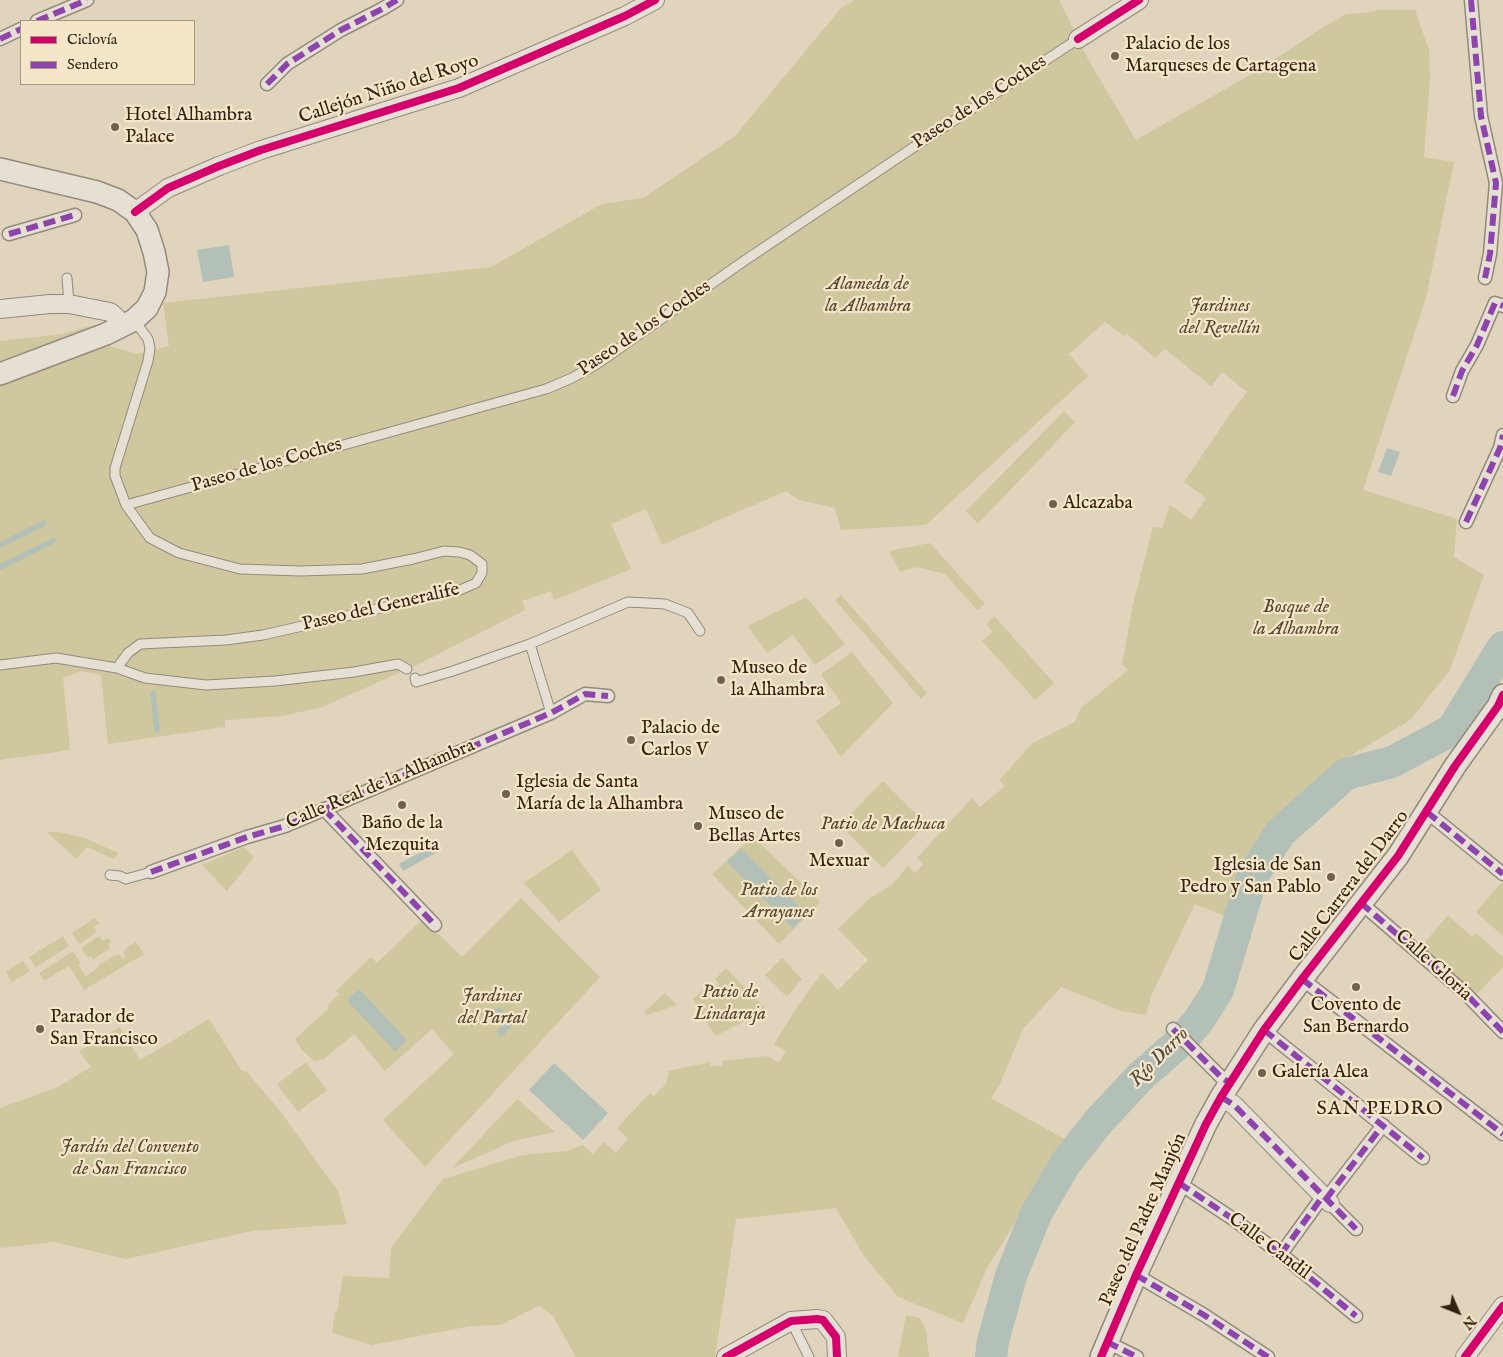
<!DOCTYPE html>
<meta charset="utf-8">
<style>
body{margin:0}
#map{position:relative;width:1503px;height:1357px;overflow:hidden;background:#e0d4bd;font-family:"IM FELL English",serif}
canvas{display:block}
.legend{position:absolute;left:20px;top:20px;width:175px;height:65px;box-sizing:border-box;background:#f5e6ca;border:1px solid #a79780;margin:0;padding:6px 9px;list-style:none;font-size:15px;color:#332111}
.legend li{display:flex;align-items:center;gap:10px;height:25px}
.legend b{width:25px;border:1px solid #a79780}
.north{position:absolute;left:1433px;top:1287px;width:50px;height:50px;-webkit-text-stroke:4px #f5e6ca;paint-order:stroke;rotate:134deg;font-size:14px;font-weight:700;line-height:20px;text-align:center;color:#332111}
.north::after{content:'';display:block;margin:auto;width:18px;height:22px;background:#332111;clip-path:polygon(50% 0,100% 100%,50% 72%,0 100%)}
</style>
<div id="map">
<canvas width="1503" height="1357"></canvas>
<ul class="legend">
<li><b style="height:6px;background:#d6006c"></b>Ciclovía</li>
<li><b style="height:6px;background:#8e44ad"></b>Sendero</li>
</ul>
<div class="north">N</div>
</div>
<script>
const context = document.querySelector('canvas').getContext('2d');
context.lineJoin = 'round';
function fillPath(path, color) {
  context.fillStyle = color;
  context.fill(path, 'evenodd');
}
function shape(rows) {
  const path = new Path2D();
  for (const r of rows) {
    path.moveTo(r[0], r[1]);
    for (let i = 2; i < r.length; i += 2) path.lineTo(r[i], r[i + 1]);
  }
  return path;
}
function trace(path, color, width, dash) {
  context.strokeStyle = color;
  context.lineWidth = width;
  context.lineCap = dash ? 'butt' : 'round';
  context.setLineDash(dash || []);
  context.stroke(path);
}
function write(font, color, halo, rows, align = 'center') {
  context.font = font + ' "IM FELL English",serif';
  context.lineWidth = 4.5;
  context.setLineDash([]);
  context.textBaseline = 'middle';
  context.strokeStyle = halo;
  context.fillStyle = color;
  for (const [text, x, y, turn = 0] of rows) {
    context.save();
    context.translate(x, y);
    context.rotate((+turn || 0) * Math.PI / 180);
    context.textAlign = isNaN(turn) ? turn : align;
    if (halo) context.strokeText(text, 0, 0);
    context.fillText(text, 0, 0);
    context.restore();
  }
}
fillPath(shape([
 [855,0,1059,0,1089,61,1136,140,1257,71,1319,30,1346,14,1365,13,1380,10,1415,10,1429,50,1430,79,1424,157,1454,162,1426,298,1363,490,1457,519,1454,557,1484,575,1450,670,1410,720,1335,765,1268,825,1225,916,1195,904,1151,996,1146,1015,1121,1011,1061,987,1023,1029,1000,1084,991,1098,1066,1140,987,1268,963,1323,898,1297,864,1256,836,1208,736,1219,715,1357,576,1357,553,1316,539,1306,501,1325,471,1326,372,1345,332,1333,335,1312,337,1312,343,1276,389,1278,391,1248,443,1179,523,1155,567,1151,583,1145,593,1154,604,1142,616,1153,628,1139,617,1128,650,1093,654,1096,666,1084,669,1071,710,1062,711,1066,723,1066,723,1061,767,1056,779,1063,786,1051,774,1044,797,1007,822,973,838,990,868,960,838,929,870,898,892,885,908,866,915,873,923,865,917,858,972,798,980,807,1005,786,999,780,1033,743,1075,722,1081,708,1128,670,1122,665,1133,604,1153,527,1162,528,1170,505,1191,520,1206,498,1184,482,1230,414,1247,392,1222,372,1211,386,1165,349,1155,358,1127,334,1124,336,1105,322,1069,354,1088,376,926,525,841,530,835,508,799,500,786,491,662,545,646,509,611,524,631,569,554,600,551,591,522,601,525,610,419,664,322,707,282,716,225,720,225,727,108,744,101,675,81,671,63,678,70,750,0,760,0,385,106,345,137,354,169,346,163,303,491,267,602,204,643,198,735,136,841,8],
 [90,326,91,328,0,362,0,341,63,334],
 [1064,411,1075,422,978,524,966,511],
 [930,543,985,604,977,610,945,574,917,567,900,572,889,551],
 [841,595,927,693,921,699,835,600],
 [806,597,845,644,815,665,793,635,767,653,748,626],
 [994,616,1054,683,1035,700,982,641,993,632,986,624],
 [852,652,893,703,841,757,816,721,841,703,821,674],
 [883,781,926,824,883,868,840,825],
 [47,832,59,832,85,838,118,853,114,859,87,847,76,859],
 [753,836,820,902,779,944,712,874],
 [244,847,254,857,227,891,202,865],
 [572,850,601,890,559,922,524,883],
 [1503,881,1503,936,1476,912],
 [521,898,600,977,425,1167,383,1120,454,1054,432,1029,385,1071,354,1034,324,1059,314,1061,302,1050,295,1039,329,1008,327,1006,339,994,336,991,371,957,377,963,423,919,462,957],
 [1448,915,1472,937,1476,933,1503,957,1503,967,1474,997,1420,948],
 [95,918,99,923,94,927,97,932,79,944,72,933],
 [63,936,69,946,36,967,29,957],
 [99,936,103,941,108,938,111,942,108,945,110,948,93,960,91,956,88,958,81,948],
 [136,942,144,954,84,990,69,966,44,981,39,973,73,951,81,963,78,965,86,976,98,968,97,966,115,955,116,957,119,954,122,959,126,957,123,952,127,950,126,948],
 [782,958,802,979,787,997,765,975],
 [23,961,30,971,12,982,6,972],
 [726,968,767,1010,715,1036,693,999,705,988,709,993,719,984,715,979],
 [665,993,677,1005,647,1015,644,1012],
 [209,1019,242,1071,247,1072,280,1111,338,1191,347,1224,252,1231,126,1259,54,1242,0,1248,0,1108,56,1088,91,1067,79,1051,120,1027,140,1060],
 [306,1062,327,1090,298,1112,277,1084],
 [517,1099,555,1132,513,1141,451,1169],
 [906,1315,920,1318,926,1330,929,1357,898,1357]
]), '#cfc79e');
fillPath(shape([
 [229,245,234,277,203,282,197,250],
 [1387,448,1400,452,1391,476,1378,472],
 [437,843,441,850,403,871,399,864],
 [741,848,807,914,793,928,727,862],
 [359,989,407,1040,395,1052,347,1000],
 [499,1007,515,1022,502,1037,496,1032,504,1023,493,1012],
 [554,1063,608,1113,583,1140,529,1090]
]), '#b2c0b8');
trace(shape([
 [0,545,44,523],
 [0,567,53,541],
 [153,693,157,730]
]), '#b2c0b8', 5.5);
trace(shape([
 [991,1357,993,1341,1011,1276,1036,1214,1065,1164,1099,1121,1140,1077,1182,1040,1199,1020,1218,990,1252,877,1280,833,1346,774,1392,762,1452,730,1503,647]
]), '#b2c0b8', 32);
const service = shape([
 [67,278,69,304],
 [126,505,546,389,572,378,597,364,744,261,920,143,1078,39],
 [0,665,56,658,117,668,145,678,206,685,275,681,354,672,398,664,407,669],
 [117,668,128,653,140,644,226,640,263,635,460,590,476,583,482,573,482,564,470,555,459,552,444,551,413,559,362,569,301,571,240,569,179,553,150,538,126,505,115,476,115,468,148,361,150,348,148,339,134,320],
 [415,678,416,682,453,671,530,644],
 [551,713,530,644,628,602,665,604,688,613,700,631],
 [110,875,120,876,126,879,151,872],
 [791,1321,809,1357]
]);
const pedestrian = shape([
 [1471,0,1481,116,1496,183,1490,254,1485,278],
 [37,21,87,0],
 [0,39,21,29],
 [267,84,287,64,341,30,382,9,397,0],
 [9,234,75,215],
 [1453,396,1462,371,1477,345,1495,303,1503,306],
 [1466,522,1500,448,1503,435],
 [324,809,435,925],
 [1427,812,1503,874],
 [151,872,247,837,285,826,551,713,585,694,608,696],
 [1361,903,1465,993,1503,1032],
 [1302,979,1503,1134],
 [1173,1029,1222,1078,1230,1083],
 [1264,1030,1423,1158],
 [1179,1183,1230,1217,1281,1254,1356,1316],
 [1326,1199,1383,1125],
 [1330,1203,1356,1229],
 [1281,1254,1323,1196],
 [1136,1275,1204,1315,1268,1357],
 [1107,1342,1137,1357]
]);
const minor = shape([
 [1078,39,1139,0],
 [135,212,168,188,219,166,261,150,459,88,625,16,655,0],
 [0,309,50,304,69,304,110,312,115,316,122,326],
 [1221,1097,1234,1105,1330,1203],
 [726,1357,791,1321,817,1319,823,1320,836,1337,837,1357],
 [1465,1357,1503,1306]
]);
const tertiary = shape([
 [0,169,97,192,118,200,135,212,147,230,154,252,158,272,155,292,147,308,134,320,106,334,0,374],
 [1101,1357,1136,1275,1206,1124,1221,1097,1264,1030,1302,979,1398,856,1455,766,1498,706,1503,695]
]);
trace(service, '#938a7c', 11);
trace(pedestrian, '#938a7c', 15);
trace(minor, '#938a7c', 20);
trace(tertiary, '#938a7c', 24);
trace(service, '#e6e0d4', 9);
trace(pedestrian, '#e6e0d4', 12);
trace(minor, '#e6e0d4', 18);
trace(tertiary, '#e6e0d4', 21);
trace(shape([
 [1471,0,1481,116,1496,183,1490,254,1485,278],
 [37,21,87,0],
 [0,39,21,29],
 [267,84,287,64,341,30,382,9,397,0],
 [9,234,75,215],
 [1453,396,1462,371,1477,345,1495,303,1503,306],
 [1466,522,1500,448,1503,435],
 [324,809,435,925],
 [1427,812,1503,874],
 [151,872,247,837,285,826,551,713,585,694,608,696],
 [1361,903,1465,993,1503,1032],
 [1302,979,1503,1134],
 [1173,1029,1222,1078,1230,1083],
 [1264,1030,1423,1158],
 [1221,1097,1234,1105,1356,1229],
 [1179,1183,1230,1217,1281,1254,1356,1316],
 [1326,1199,1383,1125],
 [1281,1254,1323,1196],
 [1136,1275,1204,1315,1268,1357],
 [1107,1342,1137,1357]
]), '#8e44ad', 6, [12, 6]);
trace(shape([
 [1078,39,1139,0],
 [135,212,168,188,219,166,261,150,459,88,625,16,655,0],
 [726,1357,791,1321,817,1319,823,1320,836,1337,837,1357],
 [1101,1357,1136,1275,1206,1124,1221,1097,1264,1030,1302,979,1398,856,1455,766,1498,706,1503,695],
 [1465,1357,1503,1306]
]), '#d6006c', 8);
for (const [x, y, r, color] of [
 [1115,56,5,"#70604d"],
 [115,127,5,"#70604d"],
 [1053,504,5,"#70604d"],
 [721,680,5,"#70604d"],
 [631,740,5,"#70604d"],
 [506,794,5,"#70604d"],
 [402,805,5,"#70604d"],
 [698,826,5,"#70604d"],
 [839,843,5,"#70604d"],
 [1331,877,5,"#70604d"],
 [1356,987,5,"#70604d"],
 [40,1029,5,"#70604d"],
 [1262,1073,5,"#70604d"]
]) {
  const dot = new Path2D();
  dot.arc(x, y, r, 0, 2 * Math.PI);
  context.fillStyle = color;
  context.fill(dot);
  trace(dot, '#f5e6ca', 2);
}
write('19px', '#332111', '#f5e6ca', [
 ["Palacio de los",1125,45],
 ["Marqueses de Cartagena",1125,67],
 ["Hotel Alhambra",125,116],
 ["Palace",125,138],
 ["Alcazaba",1063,504],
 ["Museo de",731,669],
 ["la Alhambra",731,691],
 ["Palacio de",641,729],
 ["Carlos V",641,751],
 ["Iglesia de Santa",516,783],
 ["María de la Alhambra",516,805],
 ["Museo de",708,815],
 ["Bellas Artes",708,837],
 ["Baño de la",402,824,"center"],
 ["Mezquita",402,846,"center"],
 ["Mexuar",839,862,"center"],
 ["Iglesia de San",1321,866,"right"],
 ["Pedro y San Pablo",1321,888,"right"],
 ["Covento de",1356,1006,"center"],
 ["San Bernardo",1356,1028,"center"],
 ["Parador de",50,1018],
 ["San Francisco",50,1040],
 ["Galería Alea",1272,1073]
], 'left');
write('19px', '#332111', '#f5e6ca', [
 ["Callejón Niño del Royo",389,90,-18],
 ["Paseo de los Coches",980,103,-33],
 ["Paseo de los Coches",645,329,-34],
 ["Paseo de los Coches",267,466,-16],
 ["Paseo del Generalife",381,608,-13],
 ["Calle Real de la Alhambra",381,785,-23],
 ["Calle Carrera del Darro",1350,887,-53],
 ["Calle Gloria",1433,966,42],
 ["Paseo del Padre Manjón",1144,1220,-66],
 ["Calle Candil",1269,1247,37]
]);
write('italic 19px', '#56482e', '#f5e6ca', [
 ["Alameda de",868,285],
 ["la Alhambra",868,307],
 ["Jardines",1220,307],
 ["del Revellín",1220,329],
 ["Bosque de",1296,608],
 ["la Alhambra",1296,630],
 ["Patio de Machuca",883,825],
 ["Patio de los",779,891],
 ["Arrayanes",779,913],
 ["Patio de",730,993],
 ["Lindaraja",730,1015],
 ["Jardines",492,997],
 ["del Partal",492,1019],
 ["Jardín del Convento",130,1148],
 ["de San Francisco",130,1170]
]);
write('italic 20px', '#534e43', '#f5e6ca', [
 ["Río Darro",1160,1058,-45]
]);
context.letterSpacing = '1px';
write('20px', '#332111', '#f5e6ca', [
 ["SAN PEDRO",1380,1110]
]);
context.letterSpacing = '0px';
</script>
